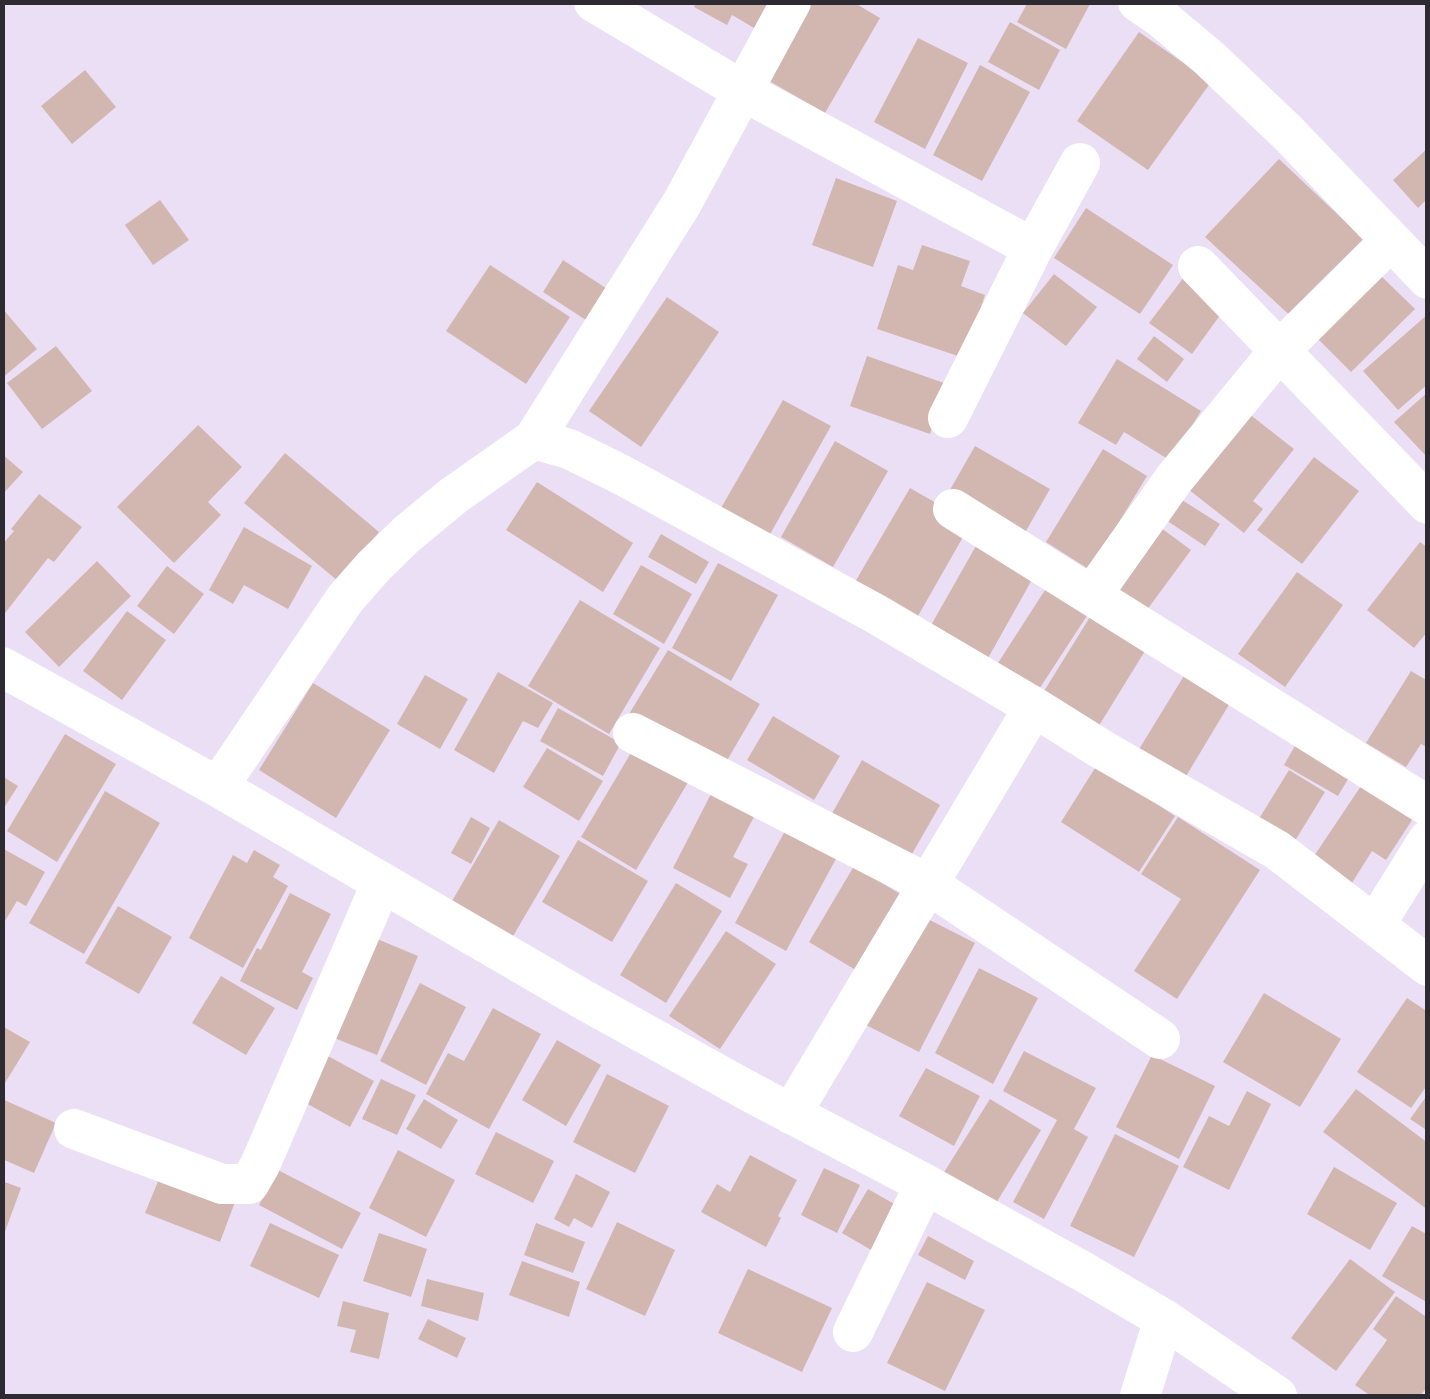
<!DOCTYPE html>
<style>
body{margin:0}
#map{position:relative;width:1430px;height:1399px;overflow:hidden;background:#ebdff6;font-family:Quicksand,sans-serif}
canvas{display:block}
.frame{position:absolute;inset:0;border:5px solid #2e2a32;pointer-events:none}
</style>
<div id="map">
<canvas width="1430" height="1399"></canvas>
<div class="frame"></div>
</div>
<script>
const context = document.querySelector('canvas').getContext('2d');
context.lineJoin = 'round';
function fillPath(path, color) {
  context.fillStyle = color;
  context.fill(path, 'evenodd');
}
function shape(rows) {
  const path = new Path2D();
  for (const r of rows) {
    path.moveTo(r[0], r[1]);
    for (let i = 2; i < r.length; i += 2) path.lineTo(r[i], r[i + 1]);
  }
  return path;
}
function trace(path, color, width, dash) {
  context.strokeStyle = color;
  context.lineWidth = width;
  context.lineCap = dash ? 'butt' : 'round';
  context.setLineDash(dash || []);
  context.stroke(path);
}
fillPath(shape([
 [697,2,768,2,754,28,732,15,727,25,694,7],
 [808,2,853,2,880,18,825,113,764,78],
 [1028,2,1091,2,1066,49,1017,22],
 [1010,22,1060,50,1039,90,988,62],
 [1139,32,1211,82,1148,170,1077,121],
 [918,38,968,63,925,149,874,122],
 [980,65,1030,92,982,181,933,155],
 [85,70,116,107,72,144,41,106],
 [1428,148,1428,198,1418,208,1393,180],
 [1279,159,1369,244,1296,321,1205,237],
 [836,178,897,201,873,267,812,245],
 [160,200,189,240,153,265,125,225],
 [1086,208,1173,265,1140,314,1054,258],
 [922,245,970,261,961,286,985,295,964,358,877,329,898,265,913,270],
 [563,260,615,294,595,326,543,292],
 [490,265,570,317,526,384,446,331],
 [1376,271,1415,309,1351,372,1313,334],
 [1054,274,1097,307,1066,346,1023,313],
 [1184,277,1226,307,1192,354,1149,323],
 [667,297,719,332,641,447,589,411],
 [2,308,37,349,2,378],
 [1428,314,1428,384,1398,410,1363,371],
 [1154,336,1184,359,1167,382,1137,359],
 [56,346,92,391,42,429,7,383],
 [867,356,947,384,930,434,850,406],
 [1117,359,1201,411,1171,461,1124,432,1116,445,1078,423],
 [1428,392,1428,458,1394,422],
 [783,400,831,426,769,536,721,508],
 [1248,413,1294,449,1253,501,1263,509,1244,533,1188,489],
 [198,425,242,467,208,502,221,515,174,563,117,507],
 [835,441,888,471,833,567,781,537],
 [975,446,1050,489,1022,538,947,495],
 [1103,449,1147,476,1090,570,1046,542],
 [285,453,379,532,338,581,244,503],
 [2,454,23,472,2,495],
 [1314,457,1359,491,1302,564,1257,530],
 [537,482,633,543,603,592,506,530],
 [910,488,971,523,910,630,848,594],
 [39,494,82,527,54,562,48,558,2,617,2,545,14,531,11,529],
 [1174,495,1220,524,1205,546,1160,516],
 [1153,522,1191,550,1144,614,1106,587],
 [244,527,312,566,288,609,244,585,233,604,209,590],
 [661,534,709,562,696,584,648,557],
 [981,537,1038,569,987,660,930,627],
 [1420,542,1428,548,1428,631,1414,648,1367,610],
 [97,561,131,596,59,667,25,632],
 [718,563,778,595,731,681,672,648],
 [641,565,692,594,664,644,613,614],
 [167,566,204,594,174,634,137,606],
 [1297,572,1343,605,1285,687,1238,654],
 [1054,576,1096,602,1030,703,989,677],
 [580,600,660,648,609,734,528,686],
 [1098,604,1153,638,1092,737,1036,704],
 [127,611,166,640,122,700,83,671],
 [668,650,760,704,722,769,629,714],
 [1190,666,1236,693,1179,788,1133,759],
 [1411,671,1428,681,1428,748,1421,744,1406,767,1366,743],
 [498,672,553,703,538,728,523,721,494,773,454,750],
 [425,675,468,699,440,749,397,724],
 [313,683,390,730,336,818,259,770],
 [558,708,621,743,603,776,540,741],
 [773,716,840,756,814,800,747,760],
 [65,734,116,764,57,862,7,831],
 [1300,737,1354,769,1338,796,1284,765],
 [635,746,690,779,636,870,581,837],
 [547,748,603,781,579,821,523,787],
 [862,760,940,805,908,861,830,817],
 [1097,765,1175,816,1139,872,1061,822],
 [1289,770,1325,792,1293,844,1257,822],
 [2,776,18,786,2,811],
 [1365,780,1416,814,1386,860,1372,851,1345,894,1306,868],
 [713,790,756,813,733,857,748,864,730,898,673,868],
 [105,791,160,823,84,954,29,923],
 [471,817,490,828,471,864,451,853],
 [1178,817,1260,870,1177,999,1134,971,1181,899,1141,874],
 [792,818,843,846,786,951,735,923],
 [499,820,560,856,509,943,448,908],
 [578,840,648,881,612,942,542,902],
 [2,848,45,872,26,906,17,901,2,926],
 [254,850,280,865,273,877,288,886,243,968,189,938,233,855,247,863],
 [854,866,910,900,864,975,809,942],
 [676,883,722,911,666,1003,620,975],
 [290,893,331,914,302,972,313,978,297,1010,240,981,257,948,261,950],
 [118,906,172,937,139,994,85,963],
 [918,914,975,943,919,1052,862,1023],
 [726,931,776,964,720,1049,669,1016],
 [370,936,418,956,377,1055,329,1036],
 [979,968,1038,998,993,1084,935,1053],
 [221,976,275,1008,246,1055,192,1023],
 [420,983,466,1007,426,1085,380,1061],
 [1264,993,1341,1039,1300,1107,1223,1062],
 [1407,998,1428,1012,1428,1084,1411,1108,1357,1072],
 [493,1008,541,1034,489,1129,426,1094,448,1053,464,1061],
 [2,1026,30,1042,2,1088],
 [557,1040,601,1065,566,1126,522,1100],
 [1024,1051,1096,1088,1074,1129,1088,1137,1044,1219,1013,1202,1057,1120,1003,1091],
 [326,1055,374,1081,350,1127,302,1101],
 [1152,1055,1215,1086,1179,1159,1116,1127],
 [926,1068,980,1096,954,1146,899,1116],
 [607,1074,669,1106,635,1173,573,1142],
 [381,1079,416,1095,397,1135,362,1119],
 [1356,1089,1428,1143,1428,1210,1323,1132],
 [1247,1091,1271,1104,1229,1190,1183,1167,1209,1116,1229,1126],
 [1428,1094,1428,1131,1410,1119],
 [2,1099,56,1123,34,1173,2,1159],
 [424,1099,458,1120,441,1149,406,1129],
 [990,1099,1041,1130,993,1208,941,1177],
 [496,1132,554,1161,533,1203,475,1174],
 [1115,1134,1179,1166,1134,1257,1070,1226],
 [398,1150,455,1180,426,1237,369,1208],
 [750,1155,797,1180,778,1216,781,1218,766,1247,701,1212,717,1184,730,1192],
 [1334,1167,1397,1203,1370,1250,1307,1214],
 [824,1168,860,1185,837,1233,801,1215],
 [278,1170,361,1213,342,1249,259,1205],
 [161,1174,235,1202,220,1242,145,1213],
 [576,1174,610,1192,592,1228,574,1218,569,1227,554,1219],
 [2,1181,21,1188,3,1237,2,1237],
 [868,1189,903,1209,878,1254,842,1233],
 [617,1222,675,1250,645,1316,586,1289],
 [270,1223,339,1255,319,1298,250,1266],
 [536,1223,585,1242,573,1273,524,1255],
 [1412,1226,1428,1235,1428,1303,1382,1276],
 [379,1233,427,1249,411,1297,363,1281],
 [928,1236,974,1261,965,1280,918,1255],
 [1350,1259,1395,1292,1336,1371,1291,1338],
 [522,1261,580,1282,569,1317,509,1295],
 [748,1269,832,1308,802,1372,718,1333],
 [427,1279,484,1293,478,1321,421,1306],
 [927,1282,985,1310,945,1391,887,1363],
 [1396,1296,1428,1318,1428,1386,1420,1396,1371,1396,1355,1385,1387,1340,1373,1329],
 [343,1301,389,1313,379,1359,350,1352,356,1330,337,1326],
 [428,1319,466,1338,457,1358,418,1339]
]), '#d2b7b0');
trace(shape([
 [594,2,743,91,1033,248,948,418],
 [1138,2,1160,17,1209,58,1288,133,1428,279],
 [1033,248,1080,163],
 [1198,266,1428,504],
 [534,439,682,203,791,2],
 [953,509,1428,806],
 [1092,595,1174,479,1279,351,1390,241],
 [2,667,218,787,584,1000,750,1092,925,1184,1082,1271,1164,1319,1277,1396],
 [633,733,928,884,1160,1039],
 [218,787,345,599,374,566,407,534,453,496,534,439,569,449,620,474,876,614,1034,707,1101,749,1277,850,1428,966],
 [1375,925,1428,840],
 [791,1114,1034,707],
 [74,1129,222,1184,249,1184,260,1165,382,882],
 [853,1332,925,1184],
 [1140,1396,1164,1319]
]), '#fff', 40);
</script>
